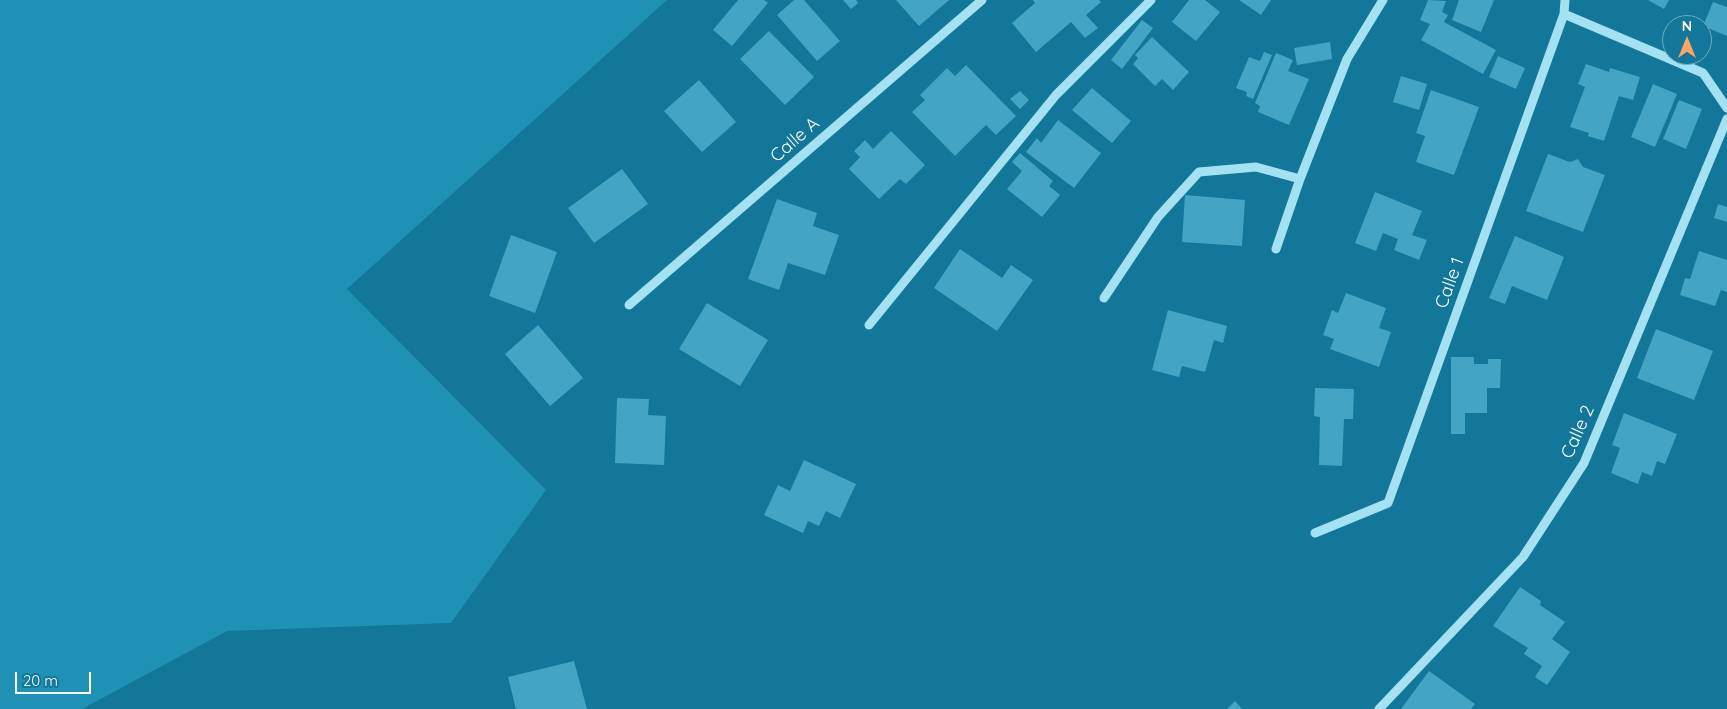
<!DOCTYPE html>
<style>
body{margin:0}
#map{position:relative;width:1727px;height:709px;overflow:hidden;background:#127798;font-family:Quicksand,sans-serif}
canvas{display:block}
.north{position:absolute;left:1662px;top:15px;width:50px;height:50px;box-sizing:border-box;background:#127798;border:1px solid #71adc1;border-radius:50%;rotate:0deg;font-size:14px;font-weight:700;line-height:20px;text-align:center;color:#fff}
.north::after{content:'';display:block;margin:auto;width:18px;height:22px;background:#ffa366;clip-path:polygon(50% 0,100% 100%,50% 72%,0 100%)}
.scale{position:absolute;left:15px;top:672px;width:76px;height:22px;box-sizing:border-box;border:2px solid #fff;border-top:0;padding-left:6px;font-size:15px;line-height:18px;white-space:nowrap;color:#fff;-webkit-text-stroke:4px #127798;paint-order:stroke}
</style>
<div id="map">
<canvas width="1727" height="709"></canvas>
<div class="north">N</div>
<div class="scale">20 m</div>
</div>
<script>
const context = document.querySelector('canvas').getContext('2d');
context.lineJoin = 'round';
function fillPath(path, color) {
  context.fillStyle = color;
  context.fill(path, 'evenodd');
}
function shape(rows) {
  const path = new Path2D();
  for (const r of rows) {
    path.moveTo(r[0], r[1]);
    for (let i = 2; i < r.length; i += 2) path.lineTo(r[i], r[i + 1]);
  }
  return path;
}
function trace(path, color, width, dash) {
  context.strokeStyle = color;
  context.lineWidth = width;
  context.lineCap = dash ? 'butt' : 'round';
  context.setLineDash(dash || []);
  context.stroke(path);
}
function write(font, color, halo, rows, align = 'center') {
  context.font = font + ' Quicksand,sans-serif';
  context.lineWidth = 5;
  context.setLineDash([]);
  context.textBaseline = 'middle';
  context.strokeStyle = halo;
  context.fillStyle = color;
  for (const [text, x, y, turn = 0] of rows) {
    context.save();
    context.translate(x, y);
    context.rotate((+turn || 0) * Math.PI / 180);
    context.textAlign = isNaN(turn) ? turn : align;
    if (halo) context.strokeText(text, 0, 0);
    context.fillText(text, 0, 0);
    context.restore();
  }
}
fillPath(shape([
 [0,0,667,0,347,289,546,490,451,623,227,631,82,709,0,709]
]), '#1e91b4');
fillPath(shape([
 [738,0,764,0,768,3,732,46,713,30],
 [794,0,804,0,840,41,817,61,777,15],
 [843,0,856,0,858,3,851,9],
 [896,0,949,0,919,26],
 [1033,0,1099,0,1101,2,1086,15,1098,28,1085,38,1071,22,1036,52,1012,23,1035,3],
 [1189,0,1205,0,1220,12,1196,41,1172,22],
 [1239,0,1271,0,1261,15],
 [1428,0,1446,1,1442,12,1448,15,1444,22,1496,50,1483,74,1421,40,1430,24,1420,20],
 [1459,0,1494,0,1481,32,1452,20],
 [1648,0,1669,0,1664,9],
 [1713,2,1727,7,1727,36,1703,26],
 [1142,20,1153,28,1122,69,1111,60],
 [769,31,814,77,785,105,740,59],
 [1152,37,1189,72,1173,90,1162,79,1155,86,1133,64,1138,58,1135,55],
 [1330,42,1332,59,1297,65,1294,48],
 [1264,52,1272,55,1253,99,1246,96,1247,92,1236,88,1249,57,1260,61],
 [1276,53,1293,60,1288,71,1309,79,1289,125,1258,112,1260,106,1255,103],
 [1498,56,1525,68,1516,89,1489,77],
 [1586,64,1609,72,1610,68,1640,77,1633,100,1619,96,1604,141,1588,136,1589,133,1570,127,1585,87,1578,84],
 [966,65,1016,116,996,135,986,125,955,156,912,112,925,100,920,95,947,68,955,76],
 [1401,76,1427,84,1419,110,1393,102],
 [699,80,736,122,702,152,664,111],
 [1653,84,1677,94,1655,147,1631,137],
 [1092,88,1131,121,1112,143,1072,110],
 [1431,90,1479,107,1454,175,1416,162,1425,136,1416,133],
 [1020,91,1029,100,1020,109,1010,99],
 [1679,100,1702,109,1686,149,1663,139],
 [1058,120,1101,153,1074,188,1026,152,1037,138,1041,143],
 [891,131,925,165,906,184,900,179,879,199,849,169,860,157,854,151,865,140,873,149],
 [1020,153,1053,181,1049,186,1060,195,1042,217,1007,189,1022,171,1012,162],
 [1548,154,1570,162,1578,159,1583,167,1605,175,1583,232,1526,211],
 [622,169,648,204,594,243,568,208],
 [1375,192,1422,211,1412,235,1427,240,1419,260,1394,250,1398,239,1383,233,1376,251,1355,243],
 [1185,195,1245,200,1242,246,1182,242],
 [777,199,817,213,813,226,839,235,825,275,788,263,779,290,748,279],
 [1718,204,1727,207,1727,222,1714,218],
 [511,235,557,252,535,313,489,296],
 [1515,236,1564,257,1547,300,1512,286,1505,304,1489,298],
 [960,249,1002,278,1011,265,1033,280,997,331,934,288],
 [1699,251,1727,260,1727,292,1721,290,1715,306,1680,295,1685,278,1690,279],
 [1346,293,1386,308,1379,328,1391,332,1379,367,1330,349,1334,339,1323,335,1332,310,1338,313],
 [707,303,768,340,740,386,679,349],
 [1168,310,1227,326,1223,343,1214,340,1205,372,1182,366,1179,377,1152,370],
 [538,325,583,378,550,406,505,354],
 [1656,329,1713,351,1694,400,1637,378],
 [1451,357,1474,357,1474,364,1488,364,1488,359,1501,359,1500,388,1487,388,1487,413,1465,413,1465,434,1451,434],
 [1315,388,1354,389,1353,419,1344,419,1342,466,1319,465,1320,417,1314,416],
 [617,398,649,399,648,415,666,416,664,465,615,463],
 [1624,413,1677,434,1665,464,1657,461,1652,476,1642,472,1638,484,1611,473,1620,448,1612,445],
 [804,460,856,484,840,518,826,511,819,526,808,521,803,533,764,515,778,485,790,491],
 [1520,587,1541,601,1540,605,1565,622,1552,639,1570,652,1547,685,1535,677,1542,666,1524,654,1528,648,1493,626],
 [574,661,587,709,516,709,508,677],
 [1429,671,1475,704,1471,709,1401,709],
 [1235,701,1242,709,1227,709]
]), '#44a4c3');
trace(shape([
 [1564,14,1703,73,1727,108],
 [1276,249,1300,179,1347,59,1383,0],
 [1104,298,1158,217,1199,172,1256,167,1300,179],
 [629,305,982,0],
 [869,325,1056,95,1151,0],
 [1315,533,1388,503,1564,14,1565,0],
 [1379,709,1523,557,1584,463,1727,119]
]), '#a4e1f3', 9);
write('18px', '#fff', '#127798', [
 ["Calle A",795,140,-41],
 ["Calle 1",1450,283,-70],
 ["Calle 2",1578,432,-66]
]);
</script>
